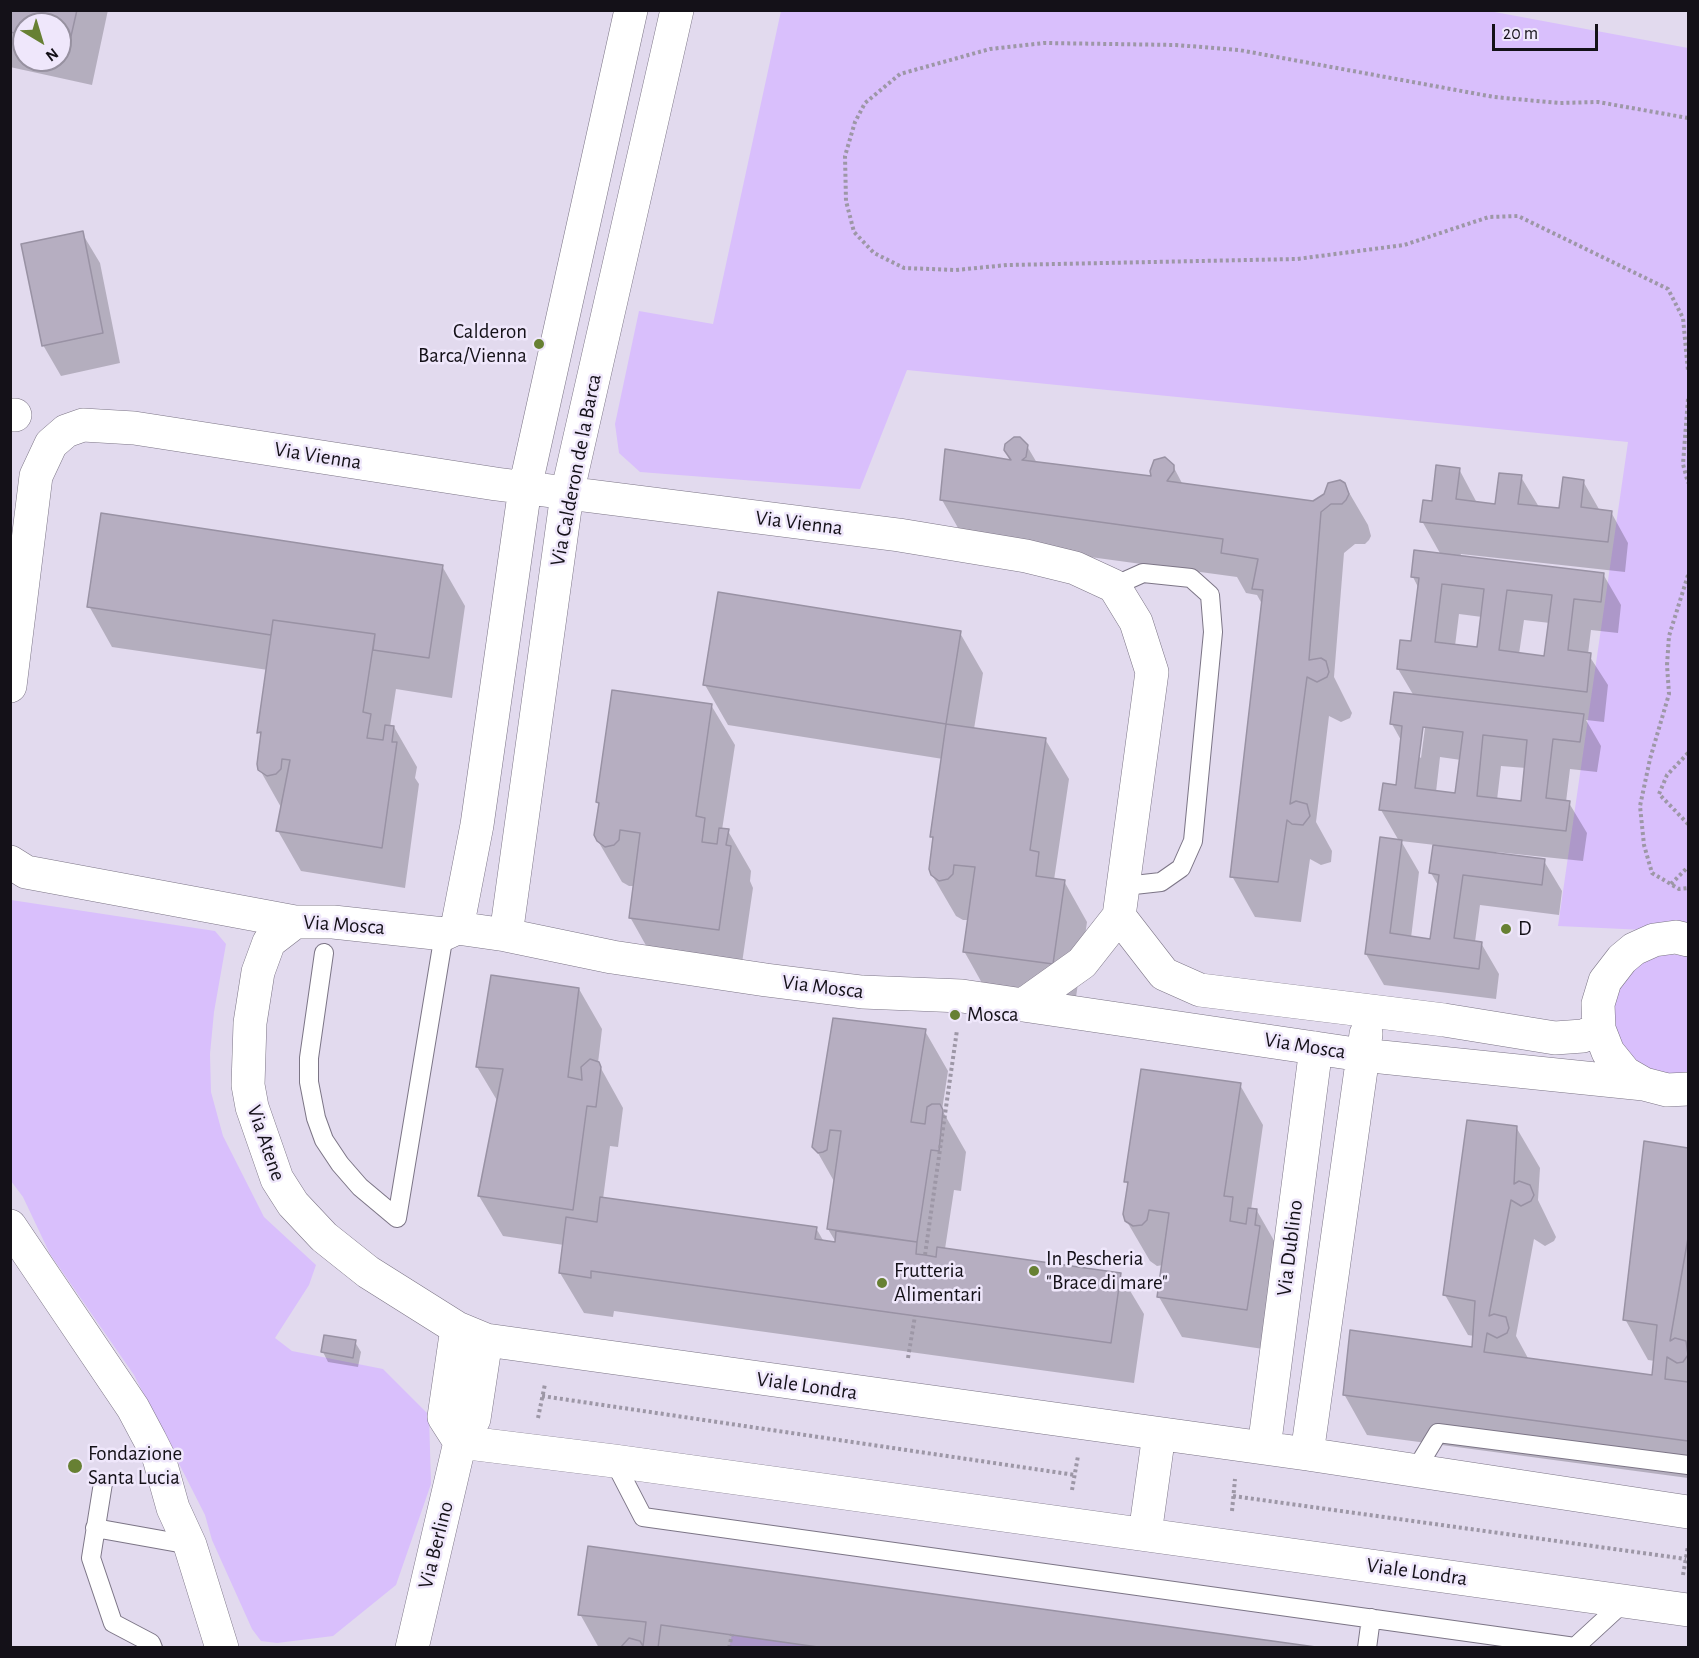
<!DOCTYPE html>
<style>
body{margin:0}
#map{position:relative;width:1699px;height:1658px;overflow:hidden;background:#e2daee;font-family:"Alegreya Sans",sans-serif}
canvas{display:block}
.frame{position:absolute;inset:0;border:12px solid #141118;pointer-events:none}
.north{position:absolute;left:12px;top:12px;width:60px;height:60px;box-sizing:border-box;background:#efe7fb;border:2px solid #9791a0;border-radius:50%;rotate:142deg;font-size:16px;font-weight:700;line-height:24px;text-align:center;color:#141118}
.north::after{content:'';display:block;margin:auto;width:21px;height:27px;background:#678033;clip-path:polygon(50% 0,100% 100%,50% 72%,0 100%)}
.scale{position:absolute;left:1492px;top:24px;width:106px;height:27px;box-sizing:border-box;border:3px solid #141118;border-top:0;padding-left:8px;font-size:18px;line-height:21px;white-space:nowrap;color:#141118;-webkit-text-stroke:4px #efe7fb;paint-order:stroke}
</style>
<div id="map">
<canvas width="1699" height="1658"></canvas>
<div class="frame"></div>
<div class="north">N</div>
<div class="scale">20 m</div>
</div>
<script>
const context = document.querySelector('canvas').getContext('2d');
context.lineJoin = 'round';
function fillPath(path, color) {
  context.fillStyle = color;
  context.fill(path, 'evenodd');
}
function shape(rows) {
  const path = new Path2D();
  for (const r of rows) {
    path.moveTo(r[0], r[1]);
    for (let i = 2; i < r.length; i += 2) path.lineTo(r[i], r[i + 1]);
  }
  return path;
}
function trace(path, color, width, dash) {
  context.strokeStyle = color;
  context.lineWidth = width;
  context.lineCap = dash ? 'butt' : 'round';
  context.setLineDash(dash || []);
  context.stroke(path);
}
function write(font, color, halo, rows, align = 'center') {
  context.font = font + ' "Alegreya Sans",sans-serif';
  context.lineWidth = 5;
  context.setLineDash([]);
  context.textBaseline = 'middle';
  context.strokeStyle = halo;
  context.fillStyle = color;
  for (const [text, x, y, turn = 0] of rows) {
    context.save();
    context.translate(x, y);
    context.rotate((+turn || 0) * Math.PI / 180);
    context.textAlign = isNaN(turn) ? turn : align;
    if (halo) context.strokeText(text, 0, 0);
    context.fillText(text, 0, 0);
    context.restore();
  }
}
fillPath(shape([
 [1484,10,1688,48,1688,932,1558,926,1628,442,907,370,860,489,640,472,619,453,615,424,639,311,713,324,781,11],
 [11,900,215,931,226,944,214,1012,210,1054,211,1092,223,1136,264,1217,316,1265,309,1285,275,1338,292,1351,383,1369,429,1415,431,1484,396,1585,333,1636,277,1643,261,1641,252,1629,212,1540,205,1515,134,1375,50,1254,23,1197,11,1181],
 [1667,954,1688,956,1688,1073,1678,1076,1654,1073,1633,1062,1618,1044,1612,1021,1614,997,1625,976,1644,961],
 [732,1634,825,1648,729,1648]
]), '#d9bffc');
fillPath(shape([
 [10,10,108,10,92,85,10,67],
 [24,24,60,24,60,60,24,60],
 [82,233,100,263,120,363,61,376,43,345],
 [1027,446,1037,463,1154,478,1173,466,1183,485,1314,503,1344,484,1368,525,1371,536,1369,540,1365,544,1355,544,1344,553,1334,677,1352,713,1350,718,1341,722,1329,716,1316,822,1332,851,1331,862,1321,865,1310,859,1301,922,1255,917,1232,876,1262,604,1257,595,1246,593,1237,577,965,540,942,500,1012,462],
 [1459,469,1477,503,1497,505,1521,477,1539,507,1560,510,1583,481,1600,511,1611,512,1628,543,1625,572,1461,554,1460,557,1603,574,1621,605,1618,633,1591,630,1588,654,1608,685,1604,722,1586,720,1601,746,1597,772,1570,769,1566,802,1569,803,1587,833,1583,861,1496,852,1496,854,1544,861,1562,891,1559,915,1480,905,1475,942,1481,943,1499,974,1496,999,1384,985,1366,954,1399,841,1381,810,1397,786,1402,742,1392,724,1414,696,1398,669,1413,643,1419,589,1413,577,1441,555,1422,521],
 [1459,614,1482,617,1478,649,1455,646],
 [1524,620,1550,623,1545,658,1519,654],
 [1423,719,1426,720,1421,758,1418,756],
 [1440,757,1461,760,1456,795,1436,792],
 [1501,766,1526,768,1523,803,1497,800],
 [1401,841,1435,845,1431,873,1439,887,1431,940,1411,938,1419,872],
 [442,566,465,606,452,698,396,689,390,727,394,727,417,767,415,778,419,784,405,888,301,871,278,831,282,809,260,770,262,738,259,732,268,670,112,647,89,606],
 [960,633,983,673,974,729,1045,739,1069,779,1054,880,1064,881,1087,922,1075,1004,987,992,964,951,969,920,963,920,956,916,932,875,934,840,932,836,943,759,728,725,705,685],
 [711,705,735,745,722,830,728,831,751,871,750,881,753,888,741,970,653,958,630,917,634,886,629,886,622,882,598,841,600,806,597,802],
 [579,989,602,1029,598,1063,623,1108,618,1147,610,1146,603,1199,816,1228,824,1242,837,1244,828,1229,835,1183,814,1146,925,1031,948,1071,942,1110,966,1152,961,1191,954,1190,945,1249,1120,1274,1144,1314,1134,1383,614,1311,613,1317,584,1313,560,1273,564,1245,503,1236,479,1196,498,1102,477,1067],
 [1240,1085,1263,1125,1251,1210,1257,1211,1280,1251,1270,1350,1182,1337,1159,1297,1163,1265,1157,1266,1150,1261,1126,1220,1129,1187,1126,1182],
 [1516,1127,1540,1168,1538,1200,1556,1237,1554,1241,1545,1246,1534,1239,1516,1336,1529,1360,1653,1377,1655,1361,1648,1360,1625,1319,1646,1142,1688,1149,1688,1478,1367,1435,1344,1394,1473,1349,1474,1336,1468,1335,1445,1295],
 [355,1342,361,1352,358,1367,328,1362,323,1352],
 [580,1614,1312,1648,599,1648]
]), '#0003');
const building = shape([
 [10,10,77,10,69,45,60,43,60,24,24,24,24,35,10,32,10,10],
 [83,231,103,333,42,346,21,244,83,231],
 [1014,437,1020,437,1028,445,1026,457,1022,460,1151,476,1150,471,1154,460,1165,457,1174,465,1174,471,1167,481,1313,501,1324,494,1328,483,1340,480,1345,483,1349,494,1346,500,1342,504,1331,504,1321,512,1309,660,1321,658,1326,661,1329,672,1327,677,1317,682,1307,677,1290,804,1296,801,1307,804,1310,816,1303,825,1292,824,1287,820,1278,882,1230,877,1263,590,1252,589,1258,559,1221,553,1223,539,940,500,945,449,1011,460,1004,450,1005,444,1014,437],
 [1436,465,1460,468,1456,499,1495,504,1499,473,1522,475,1518,504,1559,508,1563,477,1584,480,1581,507,1612,511,1608,542,1420,522,1423,500,1432,501,1436,465],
 [101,513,443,565,429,658,373,650,375,634,273,620,271,635,87,607,101,513],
 [1414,550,1604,573,1601,602,1574,599,1568,650,1591,653,1587,692,1397,669,1400,640,1411,641,1419,578,1411,577,1414,550],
 [1442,584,1484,589,1477,647,1435,642,1442,584],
 [1507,590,1552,595,1544,656,1499,650,1507,590],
 [718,592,961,631,946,724,703,685,718,592],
 [273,620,375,634,363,712,371,714,367,738,383,740,385,725,394,726,392,742,397,742,382,848,276,831,290,760,282,759,281,769,276,774,267,776,258,770,257,764,261,732,257,733,273,620],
 [612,690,712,704,696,816,705,818,702,842,717,844,719,828,729,829,726,845,731,846,719,930,629,918,640,833,620,830,619,840,614,845,605,847,597,841,594,835,599,803,596,802,612,690],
 [1394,692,1584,714,1580,742,1553,739,1546,798,1570,801,1566,831,1379,810,1383,783,1396,785,1402,726,1390,724,1394,692],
 [1423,727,1463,732,1455,793,1415,788,1423,727],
 [1483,735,1527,740,1521,801,1477,796,1483,735],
 [946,724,1046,738,1030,850,1039,852,1036,876,1065,880,1053,964,963,952,975,867,954,865,953,874,948,879,939,881,931,875,929,869,933,837,930,837,946,724],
 [1380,837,1402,840,1390,933,1430,939,1439,875,1429,873,1433,845,1545,859,1542,885,1463,875,1454,938,1482,942,1479,969,1365,954,1380,837],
 [491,975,579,988,568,1077,582,1080,581,1067,590,1059,599,1062,601,1067,596,1107,587,1106,573,1210,478,1196,503,1069,476,1067,491,975],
 [833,1018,926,1029,911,1122,925,1124,927,1107,932,1104,940,1104,943,1110,939,1151,931,1150,917,1242,827,1229,841,1131,830,1130,827,1150,823,1152,818,1153,812,1147,833,1018],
 [1141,1069,1241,1083,1224,1196,1233,1197,1230,1221,1246,1224,1248,1208,1257,1209,1255,1225,1260,1226,1247,1310,1157,1297,1169,1213,1149,1210,1147,1220,1142,1225,1133,1226,1125,1221,1123,1214,1128,1182,1124,1182,1141,1069],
 [1467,1120,1517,1126,1514,1184,1519,1181,1530,1185,1534,1195,1531,1201,1521,1206,1511,1200,1489,1316,1494,1314,1506,1317,1509,1328,1507,1333,1497,1338,1487,1333,1484,1352,1652,1375,1657,1325,1623,1320,1644,1141,1688,1148,1688,1238,1670,1341,1675,1338,1686,1341,1688,1355,1683,1362,1677,1363,1667,1357,1665,1379,1688,1382,1688,1441,1343,1395,1350,1330,1472,1347,1475,1301,1443,1295,1467,1120],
 [600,1197,817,1227,815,1239,835,1242,836,1231,917,1242,916,1254,925,1255,936,1257,937,1247,1121,1273,1111,1343,591,1271,591,1278,559,1273,566,1217,597,1222,600,1197],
 [324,1335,356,1340,353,1358,321,1352,324,1335],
 [588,1546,1323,1648,825,1648,661,1625,658,1648,620,1648,629,1638,640,1641,643,1646,646,1622,578,1615,588,1546]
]);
fillPath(building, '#b6aec1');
trace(building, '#9992a4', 1.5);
const service = shape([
 [1114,586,1143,573,1191,578,1210,595,1213,632,1193,841,1181,868,1161,882,1125,886],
 [324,953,309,1058,309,1082,316,1118,324,1140,340,1164,360,1187,397,1218,444,934],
 [614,1461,643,1517,1575,1647,1624,1602],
 [1415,1471,1438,1433,1688,1465],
 [103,1483,91,1558,113,1623,151,1643,153,1648],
 [95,1528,190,1545],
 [1367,1648,1371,1618]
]);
const minor = shape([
 [10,415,15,415],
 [10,686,36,476,51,444,66,431,83,425,134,428,496,484,899,535,1026,556,1075,568,1114,586,1136,622,1152,672,1119,916,1082,963,1023,1005],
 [10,862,26,872,295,922,333,922,444,934,457,928,506,935,612,957,766,980,862,992,962,996,1362,1055,1644,1084],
 [1119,916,1164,974,1200,990,1444,1020,1555,1038,1583,1036,1599,1029],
 [295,922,269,942,258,972,250,1023,248,1085,252,1107,277,1179,293,1204,324,1237,368,1272,457,1328,486,1340,1307,1454,1688,1512],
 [457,928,477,825,525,488,631,10],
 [506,935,567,494,677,10],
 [1688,940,1676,937,1654,940,1634,949,1622,959,1605,981,1598,1004,1599,1029,1608,1052,1625,1073,1644,1084,1667,1090,1688,1089],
 [10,1226,133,1408,150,1440,159,1458,173,1508,190,1545,222,1648],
 [457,1328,444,1417,460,1442],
 [460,1442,614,1461,1688,1610],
 [1264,1448,1316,1048],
 [1307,1454,1366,1034],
 [1145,1534,1159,1434],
 [412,1648,460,1442,474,1419,486,1340]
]);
trace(service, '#7c7586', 20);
trace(minor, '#7c7586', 34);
trace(shape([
 [1688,118,1598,102,1559,103,1494,97,1239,50,1176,45,1044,43,990,49,900,74,865,103,855,122,845,156,846,201,854,232,874,253,904,268,956,270,1007,265,1297,259,1404,245,1489,217,1518,216,1668,289,1683,318,1688,371],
 [1688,399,1683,464,1688,483],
 [1688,575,1669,636,1667,665,1669,694,1650,759,1640,806,1644,845,1652,873,1679,889,1688,888],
 [1688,753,1667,775,1659,794,1688,824],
 [1671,884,1688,867],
 [925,1255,957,1030],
 [908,1358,915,1316],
 [542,1396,1075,1475],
 [538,1418,545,1384],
 [1072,1490,1078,1456],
 [1233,1496,1686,1559],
 [1232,1511,1235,1479],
 [1683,1575,1688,1546],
 [729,1648,732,1634]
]), '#9d97a6', 4, [3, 3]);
trace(service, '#fff', 18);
trace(minor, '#fff', 33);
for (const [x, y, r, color] of [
 [539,344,6,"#678033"],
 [1506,929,6,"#678033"],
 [955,1015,6,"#678033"],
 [1034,1271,6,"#678033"],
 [882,1283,6,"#678033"],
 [75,1466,8,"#678033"]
]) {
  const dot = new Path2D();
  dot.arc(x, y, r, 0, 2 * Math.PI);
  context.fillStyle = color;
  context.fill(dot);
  trace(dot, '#efe7fb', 2);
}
write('21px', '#141118', '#efe7fb', [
 ["Calderon",527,332,"right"],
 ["Barca/Vienna",527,356,"right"],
 ["D",1518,929],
 ["Mosca",967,1015],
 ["In Pescheria",1046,1259],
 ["\"Brace di mare\"",1046,1283],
 ["Frutteria",894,1271],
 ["Alimentari",894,1295],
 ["Fondazione",88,1454],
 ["Santa Lucia",88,1478]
], 'left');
write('21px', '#141118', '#efe7fb', [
 ["Via Vienna",318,456,9],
 ["Via Calderon de la Barca",576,470,-79],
 ["Via Vienna",799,523,7],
 ["Via Mosca",344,925,4],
 ["Via Mosca",823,987,7],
 ["Via Mosca",1305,1046,9],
 ["Via Atene",266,1143,71],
 ["Via Dublino",1290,1248,-83],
 ["Viale Londra",807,1386,8],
 ["Via Berlino",436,1545,-76],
 ["Viale Londra",1417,1572,8]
]);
</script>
